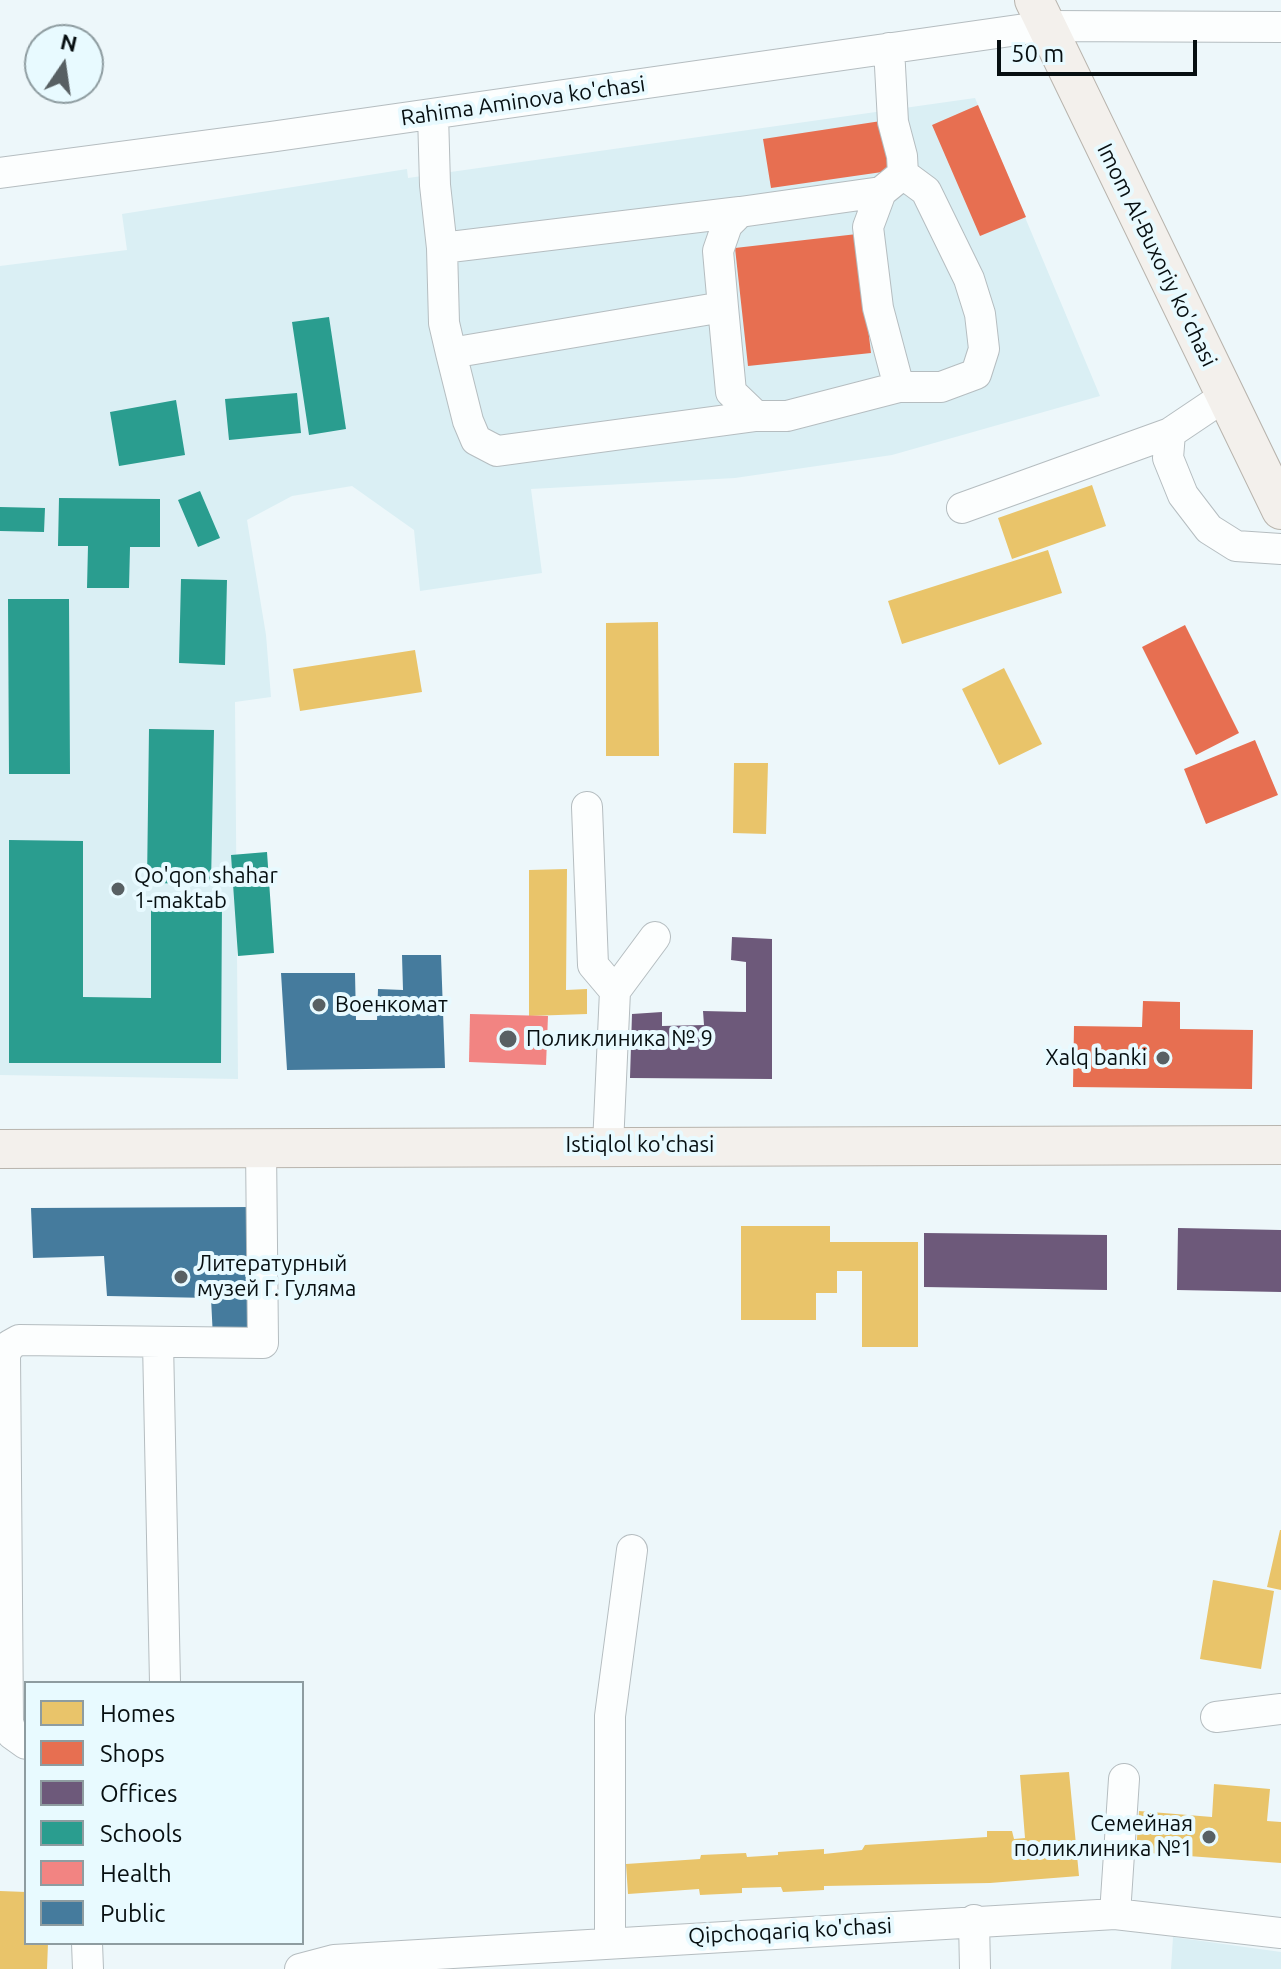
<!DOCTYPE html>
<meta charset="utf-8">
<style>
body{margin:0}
#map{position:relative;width:1281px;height:1969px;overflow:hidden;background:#edf7fa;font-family:Ubuntu,sans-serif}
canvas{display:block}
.legend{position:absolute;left:24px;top:1681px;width:280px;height:264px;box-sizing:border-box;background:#e8faff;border:2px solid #8e9ca0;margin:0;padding:10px 14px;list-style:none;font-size:24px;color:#070f11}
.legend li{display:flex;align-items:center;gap:16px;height:40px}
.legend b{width:40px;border:2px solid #8e9ca0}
.north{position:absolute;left:24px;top:24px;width:80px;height:80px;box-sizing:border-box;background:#e8faff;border:2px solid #8e9ca0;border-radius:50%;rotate:13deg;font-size:22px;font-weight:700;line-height:32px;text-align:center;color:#070f11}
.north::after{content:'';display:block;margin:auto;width:28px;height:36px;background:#586063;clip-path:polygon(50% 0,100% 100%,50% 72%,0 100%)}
.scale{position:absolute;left:997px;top:40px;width:200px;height:36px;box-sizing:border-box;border:4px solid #070f11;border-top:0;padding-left:10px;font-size:24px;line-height:28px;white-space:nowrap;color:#070f11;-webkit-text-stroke:6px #e8faff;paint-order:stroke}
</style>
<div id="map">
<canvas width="1281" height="1969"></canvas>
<ul class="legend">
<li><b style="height:22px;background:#e9c46a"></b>Homes</li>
<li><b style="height:22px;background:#e76f51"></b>Shops</li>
<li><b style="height:22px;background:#6d597a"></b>Offices</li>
<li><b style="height:22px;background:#2a9d8f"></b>Schools</li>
<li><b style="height:22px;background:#f28482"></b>Health</li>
<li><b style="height:22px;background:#457b9d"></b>Public</li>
</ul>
<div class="north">N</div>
<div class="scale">50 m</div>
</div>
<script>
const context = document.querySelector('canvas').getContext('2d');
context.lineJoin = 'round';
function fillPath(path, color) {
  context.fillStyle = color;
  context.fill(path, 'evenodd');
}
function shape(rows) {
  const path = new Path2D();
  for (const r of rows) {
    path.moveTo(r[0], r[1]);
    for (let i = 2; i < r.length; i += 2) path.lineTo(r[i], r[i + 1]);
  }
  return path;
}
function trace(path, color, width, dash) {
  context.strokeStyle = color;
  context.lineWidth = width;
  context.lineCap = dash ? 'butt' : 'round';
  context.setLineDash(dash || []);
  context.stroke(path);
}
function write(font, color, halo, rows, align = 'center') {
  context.font = font + ' Ubuntu,sans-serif';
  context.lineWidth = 8;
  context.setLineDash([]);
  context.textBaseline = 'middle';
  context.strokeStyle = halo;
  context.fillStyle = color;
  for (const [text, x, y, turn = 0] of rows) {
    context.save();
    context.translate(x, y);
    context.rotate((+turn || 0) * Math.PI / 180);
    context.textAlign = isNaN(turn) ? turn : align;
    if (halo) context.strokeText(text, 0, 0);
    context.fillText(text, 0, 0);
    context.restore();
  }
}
fillPath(shape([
 [975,98,1100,396,892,455,735,478,531,489,542,573,420,591,414,530,352,486,292,496,247,520,266,635,271,697,235,702,238,1079,0,1075,0,266,127,250,122,214,407,169,408,178],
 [1173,1937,1281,1952,1281,1969,1171,1969]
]), '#daeff4');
fillPath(shape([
 [1092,485,1106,526,1012,559,998,518],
 [1048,550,1062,593,902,644,888,601],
 [658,622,659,756,606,756,606,623],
 [415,650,422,692,300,711,293,669],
 [1004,668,1042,744,999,765,962,689],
 [734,763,768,763,766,834,733,833],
 [567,869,566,990,587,989,587,1014,529,1016,529,870],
 [741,1226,830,1226,830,1242,918,1242,918,1347,862,1347,862,1271,837,1271,837,1293,816,1293,816,1320,741,1320],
 [1280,1530,1281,1530,1281,1590,1267,1587],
 [1213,1580,1274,1591,1261,1669,1200,1659],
 [1069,1772,1079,1876,990,1883,824,1886,824,1890,783,1892,781,1887,742,1888,742,1893,700,1895,699,1889,628,1894,626,1864,700,1859,701,1855,746,1853,747,1857,778,1855,778,1852,824,1849,824,1854,862,1850,865,1845,987,1837,987,1831,1012,1831,1014,1839,1025,1838,1020,1775],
 [1214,1784,1270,1789,1267,1821,1281,1822,1281,1863,1136,1852,1139,1811,1212,1817],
 [0,1891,26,1892,26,1943,48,1943,47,1969,0,1969]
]), '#e9c46a');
fillPath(shape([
 [978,105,1026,217,980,236,932,125],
 [881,121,889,171,771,188,763,139],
 [857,234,871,353,748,366,735,248],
 [1185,625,1239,733,1196,755,1142,647],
 [1255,740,1278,795,1206,824,1184,769],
 [1143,1001,1180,1002,1180,1029,1253,1030,1252,1089,1073,1087,1074,1026,1142,1027]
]), '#e76f51');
fillPath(shape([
 [732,937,772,939,772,1079,630,1078,632,1014,662,1012,662,1026,704,1025,703,1011,746,1012,746,962,731,960],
 [1178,1228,1281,1230,1281,1292,1177,1290],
 [924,1233,1107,1235,1107,1290,924,1287]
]), '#6d597a');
fillPath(shape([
 [329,317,346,429,309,435,292,322],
 [297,393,301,433,229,440,225,399],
 [176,400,185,455,119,466,110,412],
 [200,491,220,538,198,547,178,500],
 [59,498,160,499,160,547,130,547,129,588,87,588,88,546,58,546],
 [0,507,45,508,44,532,0,531],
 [181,579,227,580,225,665,179,663],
 [8,599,69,599,70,774,9,774],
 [149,729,214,730,211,884,147,883],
 [9,840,83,841,83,997,151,998,151,902,222,902,221,1063,9,1063],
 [267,852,274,953,238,956,231,855]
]), '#2a9d8f');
fillPath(shape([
 [470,1014,548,1016,546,1065,469,1062]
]), '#f28482');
fillPath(shape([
 [402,955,441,955,445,1068,287,1070,281,973,355,973,356,1020,377,1020,378,989,403,990],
 [255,1207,257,1336,213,1338,211,1298,107,1296,104,1256,33,1258,31,1208]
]), '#457b9d');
const minor = shape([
 [889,48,893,122,902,156,903,174,926,191,969,279,980,314,984,349,976,374,941,387,899,387,878,308,868,227,881,192,903,174],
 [433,114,435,185,442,248,740,212],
 [0,173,270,137,1046,26,1281,27],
 [881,192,740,212,727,225,718,251,723,307,731,392,756,416,787,416,899,387],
 [442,248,444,323,451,353,723,307],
 [451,353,468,421,476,440,497,451,756,416],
 [1225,396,1170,433,1168,458,1183,495,1209,529,1236,546,1281,549],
 [962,508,1170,433],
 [587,807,593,965,615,991],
 [608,1145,615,991,655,937],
 [158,1342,165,1683],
 [1216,1717,1281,1709],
 [26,1744,12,1734,8,1722,5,1354,10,1345,19,1340,263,1343,261,1147],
 [1115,1914,1124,1779],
 [974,1920,975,1969],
 [610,1942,610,1716,632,1550],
 [87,1943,88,1969],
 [300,1969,334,1960,1115,1914,1281,1933]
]);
const major = shape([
 [1034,0,1281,510],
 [0,1149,1281,1145]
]);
trace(minor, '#b5bdc0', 32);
trace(major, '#b8b4ad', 40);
trace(minor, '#fcfefe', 30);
trace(major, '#f3f0ec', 38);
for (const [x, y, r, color] of [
 [118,889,8,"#586063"],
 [319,1005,8,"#586063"],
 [508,1039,10,"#586063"],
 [1163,1058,8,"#586063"],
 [181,1277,8,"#586063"],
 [1209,1837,8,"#586063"]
]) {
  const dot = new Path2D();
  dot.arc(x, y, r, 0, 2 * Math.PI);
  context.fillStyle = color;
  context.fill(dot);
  trace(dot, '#e8faff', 3);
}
write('22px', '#070f11', '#e8faff', [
 ["Rahima Aminova ko'chasi",523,101,-8],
 ["Imom Al-Buxoriy ko'chasi",1157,255,64],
 ["Istiqlol ko'chasi",640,1145],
 ["Qipchoqariq ko'chasi",790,1931,-3]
]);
write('22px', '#070f11', '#e8faff', [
 ["Qo'qon shahar",134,876],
 ["1-maktab",134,901],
 ["Военкомат",335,1005],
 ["Поликлиника № 9",526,1039],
 ["Xalq banki",1147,1058,"right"],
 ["Литературный",197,1264],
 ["музей Г. Гуляма",197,1289],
 ["Семейная",1193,1824,"right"],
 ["поликлиника №1",1193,1849,"right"]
], 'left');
</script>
